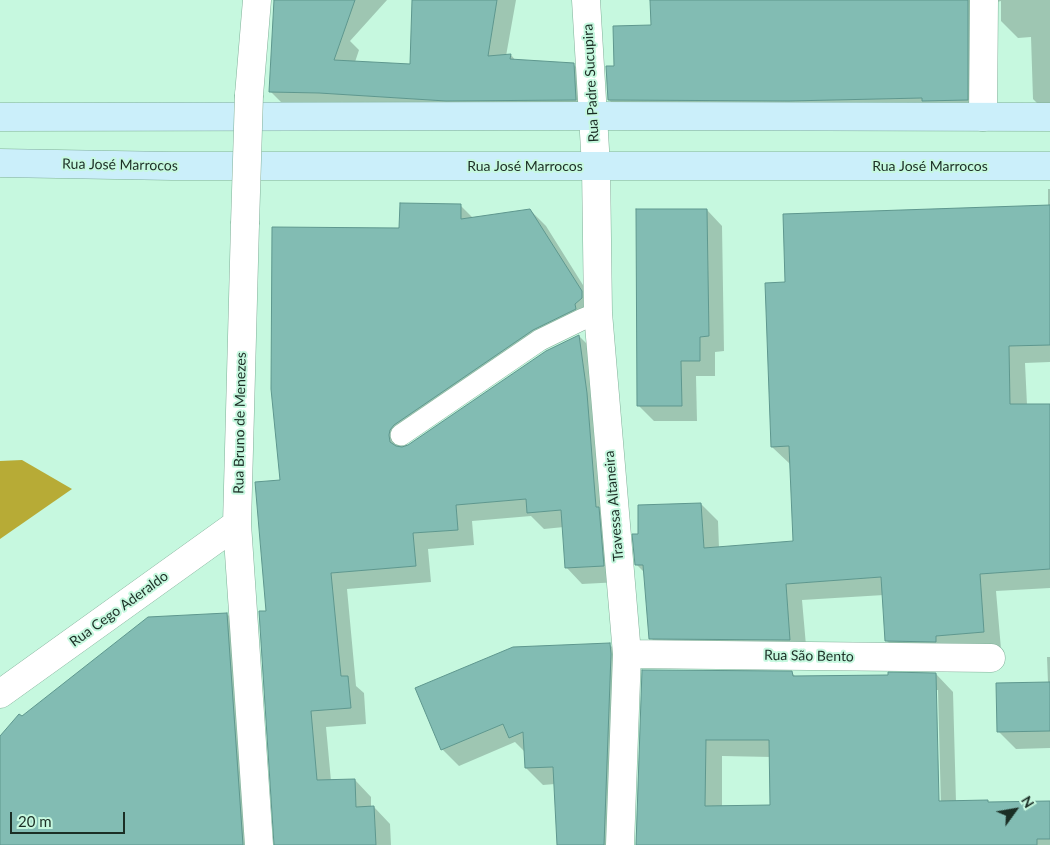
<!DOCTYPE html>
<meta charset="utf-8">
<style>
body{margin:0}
#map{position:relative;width:1050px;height:845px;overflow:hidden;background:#c6f8df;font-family:Lato,sans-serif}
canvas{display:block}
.north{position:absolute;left:990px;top:785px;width:50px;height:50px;-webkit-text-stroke:4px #c6f8df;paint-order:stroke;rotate:58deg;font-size:14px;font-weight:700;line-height:20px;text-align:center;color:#1b2e25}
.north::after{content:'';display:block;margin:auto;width:18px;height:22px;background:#1b2e25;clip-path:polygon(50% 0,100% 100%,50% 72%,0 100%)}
.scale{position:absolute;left:10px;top:812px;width:115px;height:22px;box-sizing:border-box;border:2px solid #1b2e25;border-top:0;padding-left:6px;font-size:15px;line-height:18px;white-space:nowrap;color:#1b2e25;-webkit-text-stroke:4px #c6f8df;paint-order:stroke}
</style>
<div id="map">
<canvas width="1050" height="845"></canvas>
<div class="north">N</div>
<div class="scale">20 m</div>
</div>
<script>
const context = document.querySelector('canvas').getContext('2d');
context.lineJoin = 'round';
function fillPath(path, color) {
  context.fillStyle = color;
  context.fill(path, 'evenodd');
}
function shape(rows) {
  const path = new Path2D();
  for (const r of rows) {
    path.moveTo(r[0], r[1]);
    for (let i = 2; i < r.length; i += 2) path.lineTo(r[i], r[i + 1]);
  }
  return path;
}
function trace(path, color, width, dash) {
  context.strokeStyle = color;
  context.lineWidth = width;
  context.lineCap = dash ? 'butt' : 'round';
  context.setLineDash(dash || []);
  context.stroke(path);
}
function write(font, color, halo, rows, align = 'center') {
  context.font = font + ' Lato,sans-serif';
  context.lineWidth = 4;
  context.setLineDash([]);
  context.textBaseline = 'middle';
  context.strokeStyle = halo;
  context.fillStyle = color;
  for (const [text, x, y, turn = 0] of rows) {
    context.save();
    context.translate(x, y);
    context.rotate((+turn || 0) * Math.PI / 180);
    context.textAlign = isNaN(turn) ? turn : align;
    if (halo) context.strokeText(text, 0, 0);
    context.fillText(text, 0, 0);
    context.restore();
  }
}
fillPath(shape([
 [22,460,72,489,0,539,0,461]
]), '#b7ab36');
fillPath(shape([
 [277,0,387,0,350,41,359,50,355,62,411,65,419,0,516,0,506,56,511,55,516,61,574,65,590,81,592,116,287,108,270,91],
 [651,0,1050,0,1050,116,1033,99,1031,37,1018,38,1001,21,1001,1,993,3,984,116,626,117,609,100,615,67,652,26],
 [1048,189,1050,189,1050,362,1025,363,1027,405,1050,405,1050,588,996,591,1001,649,952,652,904,658,887,641,884,595,802,600,807,657,668,655,651,638,645,573,636,564,640,535,701,504,718,521,719,548,795,543,791,464,790,464,772,447,787,284,1048,206],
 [460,205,474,219,530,210,546,226,598,309,549,346,410,441,403,449,579,336,595,352,620,582,582,584,566,567,564,527,544,529,531,516,472,521,474,545,428,549,431,582,347,589,356,686,364,693,366,724,326,727,331,781,355,780,371,797,371,808,374,807,390,824,391,845,276,845,268,612,281,481,400,229],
 [707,210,722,226,724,351,715,352,715,376,696,376,697,421,654,421,639,406],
 [227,614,243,630,258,845,0,845,0,736,22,718],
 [610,645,627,662,622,845,558,845,555,784,543,785,526,768,525,752,515,742,459,766,442,749],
 [1047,657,1050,657,1050,748,1016,749,998,731,1048,683],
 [643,671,792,673,796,677,936,674,953,692,956,802,1050,802,1050,845,637,845],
 [936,690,938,690,941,807,938,807],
 [722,756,771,757,772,806,722,807]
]), '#0003');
const building = shape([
 [274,0,355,0,334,60,410,64,412,0,497,0,488,56,511,54,510,59,574,63,576,100,446,101,319,93,269,92,274,0],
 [650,0,968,0,968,100,922,101,922,98,789,101,608,100,606,66,614,66,613,26,651,25,650,0],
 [400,203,461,204,461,219,530,209,582,291,582,298,575,304,576,309,533,330,394,425,390,430,389,435,390,442,396,446,402,447,408,445,546,351,579,335,587,393,596,507,599,507,604,566,565,568,561,510,527,513,526,499,456,505,458,530,413,533,416,566,331,573,341,676,348,676,351,708,311,711,317,780,355,779,356,807,374,806,376,845,274,845,259,611,266,611,255,482,280,480,271,389,272,227,399,228,400,203],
 [1050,205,1050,345,1009,346,1010,404,1050,404,1050,569,980,574,984,632,936,636,936,642,885,641,881,577,786,584,790,640,649,639,643,565,635,565,632,534,638,534,638,505,701,503,704,548,793,541,789,446,771,447,765,283,785,282,783,214,1050,205],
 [636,209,707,209,709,336,700,337,700,361,681,361,682,406,637,406,636,209],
 [227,613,243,845,0,845,0,736,19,714,22,716,148,617,227,613],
 [610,643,611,654,604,845,557,845,553,767,525,768,523,732,509,738,503,724,441,750,415,688,513,647,610,643],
 [642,670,792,671,793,676,888,675,888,672,936,673,939,801,988,800,988,802,1050,801,1050,839,1037,839,1037,845,636,845,642,670],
 [706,740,769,740,770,805,705,806,706,740],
 [1050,682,1050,731,997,732,996,683,1050,682]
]);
fillPath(building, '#82bcb3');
trace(building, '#5e978e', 1);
const lane = shape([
 [401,435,540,340,583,319,598,313]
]);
const street = shape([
 [586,0,596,166,598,313,627,654,620,845],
 [249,95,257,0],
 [983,117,984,0],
 [245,224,237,524,259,845],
 [627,654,991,658],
 [0,694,237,524]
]);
const secondary = shape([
 [0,117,592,116,1050,117],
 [0,163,172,166,1050,166]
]);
trace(lane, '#80b099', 22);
trace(street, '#80b099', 29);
trace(secondary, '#80b099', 29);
trace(lane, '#fff', 21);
trace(street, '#fff', 28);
trace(secondary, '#cbeffa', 28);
const streetBridge = shape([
 [245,224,249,95]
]);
trace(streetBridge, '#80b099', 29, []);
trace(streetBridge, '#fff', 28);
write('14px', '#1b2e25', '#c6f8df', [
 ["Rua Padre Sucupira",591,83,-93],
 ["Rua José Marrocos",120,165,1],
 ["Rua José Marrocos",525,166],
 ["Rua José Marrocos",930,166],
 ["Rua Bruno de Menezes",240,423,-89],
 ["Travessa Altaneira",614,506,-95],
 ["Rua Cego Aderaldo",119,609,-36],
 ["Rua São Bento",809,656,1]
]);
</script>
